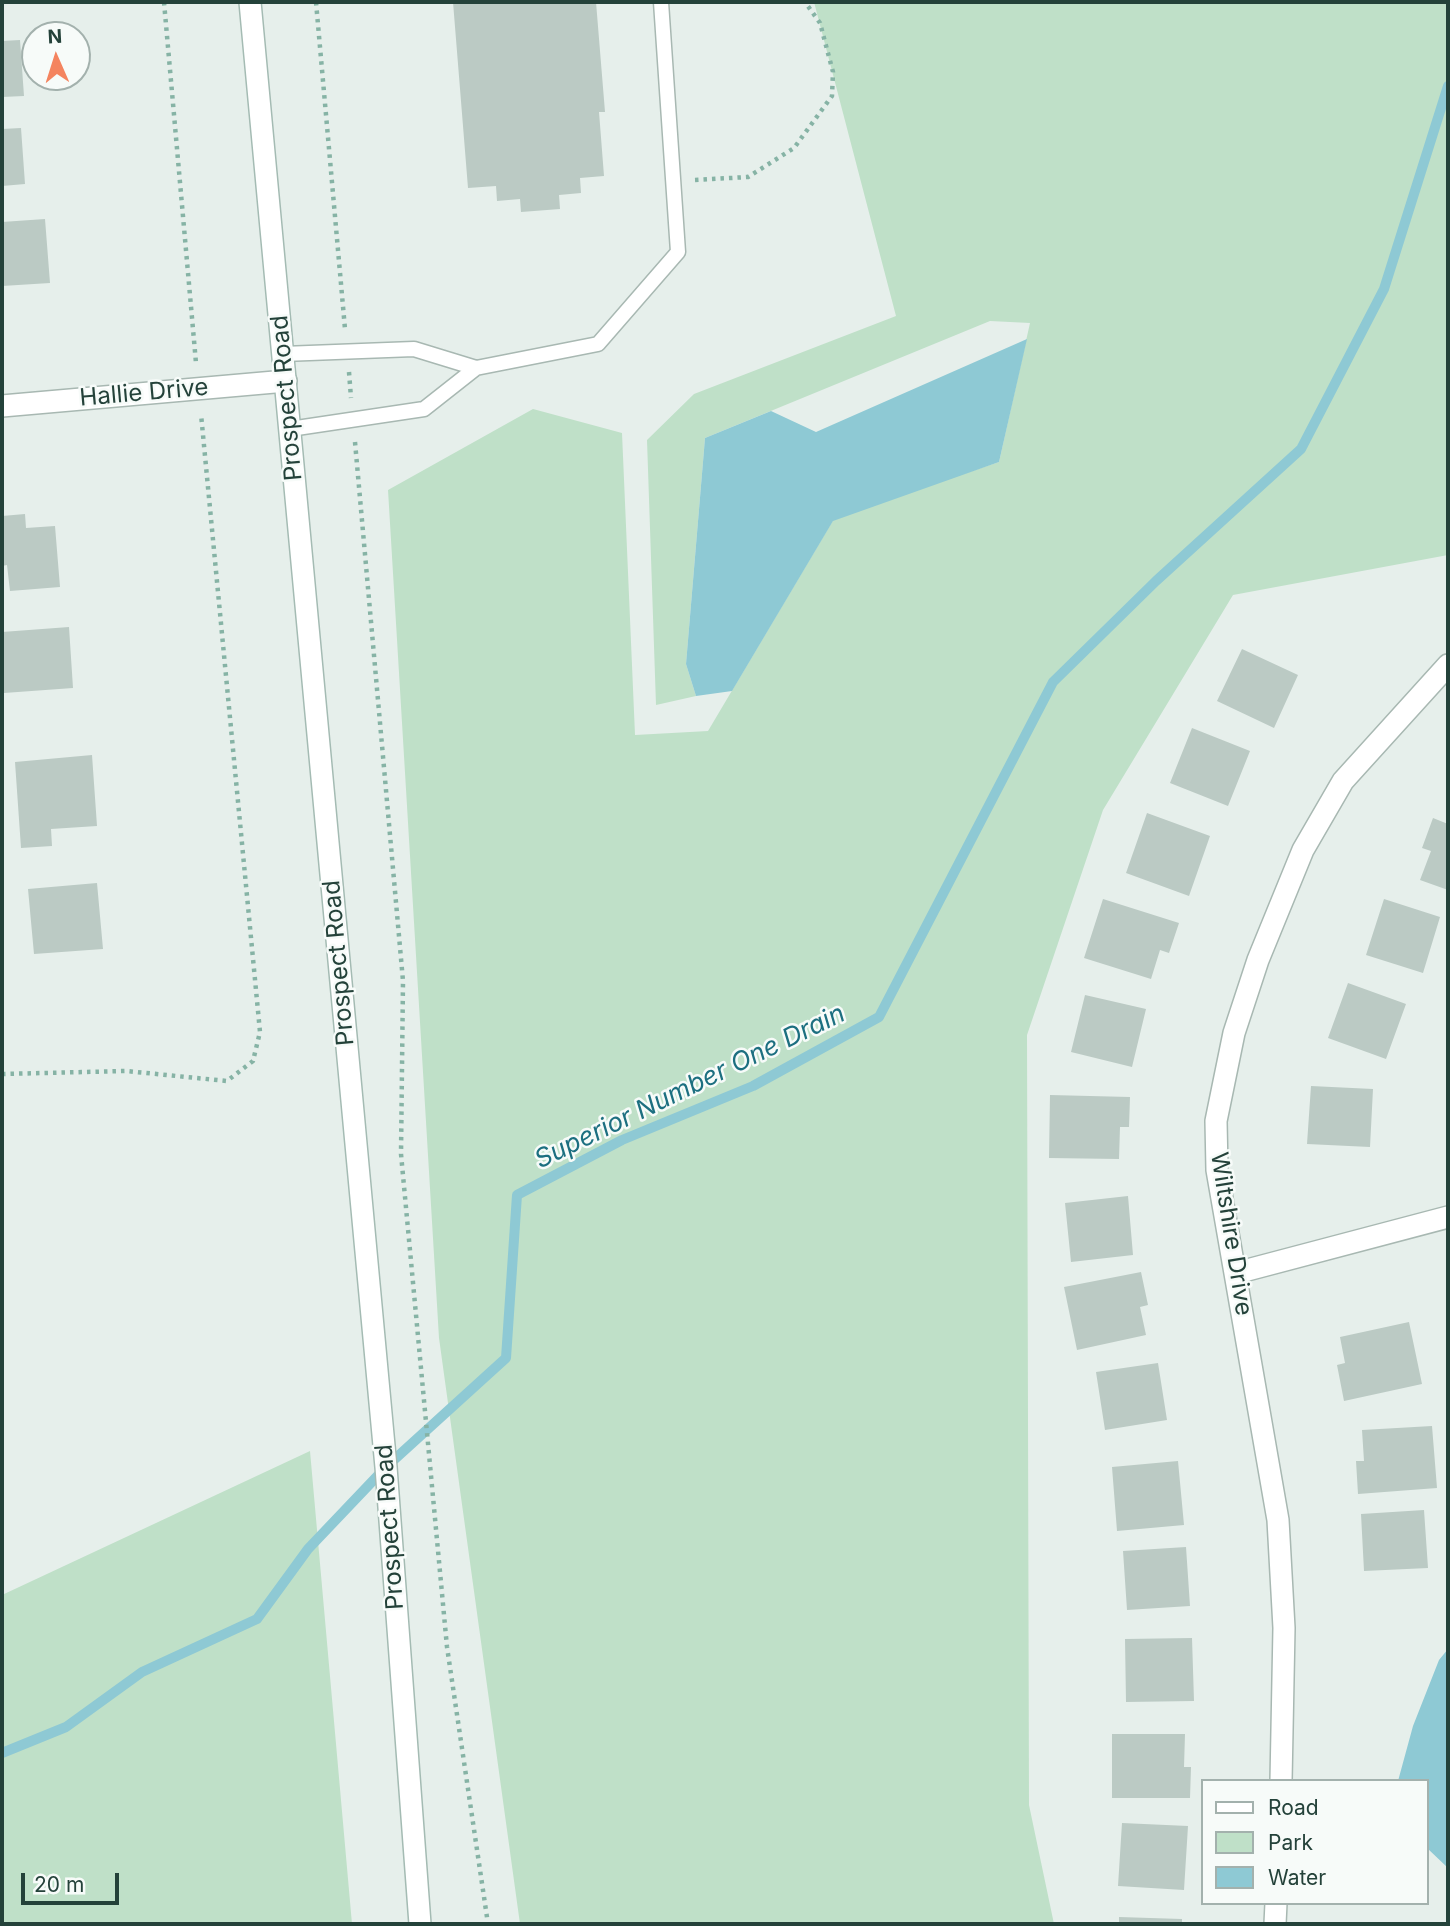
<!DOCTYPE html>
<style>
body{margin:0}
#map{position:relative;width:1450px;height:1926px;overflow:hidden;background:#e6efeb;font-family:Inter,sans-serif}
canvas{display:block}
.frame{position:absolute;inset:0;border:4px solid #24423a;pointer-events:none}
.legend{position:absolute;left:1201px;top:1779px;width:228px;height:126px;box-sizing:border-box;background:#f7fbf9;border:2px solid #a3b1ad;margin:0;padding:9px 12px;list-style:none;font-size:21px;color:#24423a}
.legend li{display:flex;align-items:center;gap:14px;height:35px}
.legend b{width:35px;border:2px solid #a3b1ad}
.north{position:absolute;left:21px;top:21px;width:70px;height:70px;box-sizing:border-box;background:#f7fbf9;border:2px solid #a3b1ad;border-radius:50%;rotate:357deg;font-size:19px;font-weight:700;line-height:28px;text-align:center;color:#24423a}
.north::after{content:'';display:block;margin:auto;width:24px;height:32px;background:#f4845f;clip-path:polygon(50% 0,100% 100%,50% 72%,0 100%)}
.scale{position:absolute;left:21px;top:1873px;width:98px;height:32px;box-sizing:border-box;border:4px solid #24423a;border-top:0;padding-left:9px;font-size:21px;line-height:24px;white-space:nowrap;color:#24423a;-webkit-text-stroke:5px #f7fbf9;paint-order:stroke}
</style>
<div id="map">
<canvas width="1450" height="1926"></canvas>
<div class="frame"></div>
<ul class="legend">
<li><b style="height:9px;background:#fff"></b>Road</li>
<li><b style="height:19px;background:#bfe0c8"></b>Park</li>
<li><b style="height:19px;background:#8ec9d4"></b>Water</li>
</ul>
<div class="north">N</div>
<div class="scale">20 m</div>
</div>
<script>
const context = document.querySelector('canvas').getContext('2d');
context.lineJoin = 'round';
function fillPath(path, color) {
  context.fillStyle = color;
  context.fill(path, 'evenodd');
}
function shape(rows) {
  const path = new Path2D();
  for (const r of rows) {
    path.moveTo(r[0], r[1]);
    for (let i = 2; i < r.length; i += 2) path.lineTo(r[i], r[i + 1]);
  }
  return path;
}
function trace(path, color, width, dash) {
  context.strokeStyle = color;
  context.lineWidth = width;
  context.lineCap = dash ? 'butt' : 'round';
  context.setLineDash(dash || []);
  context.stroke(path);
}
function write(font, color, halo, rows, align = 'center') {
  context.font = font + ' Inter,sans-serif';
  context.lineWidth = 5;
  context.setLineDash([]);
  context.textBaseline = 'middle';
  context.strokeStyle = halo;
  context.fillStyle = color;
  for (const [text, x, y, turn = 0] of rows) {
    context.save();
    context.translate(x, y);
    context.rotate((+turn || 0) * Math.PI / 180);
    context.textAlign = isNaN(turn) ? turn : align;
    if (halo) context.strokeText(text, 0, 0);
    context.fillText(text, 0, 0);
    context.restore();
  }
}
fillPath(shape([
 [814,2,1448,2,1448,555,1233,595,1103,810,1027,1035,1029,1805,1054,1924,520,1924,439,1338,388,490,533,409,622,433,635,735,708,731,835,517,999,462,1030,323,990,321,705,438,686,664,696,696,656,705,647,440,694,394,896,316],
 [310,1451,352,1924,2,1924,2,1595]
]), '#bfe0c8');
fillPath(shape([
 [1027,339,999,462,833,521,732,691,696,696,686,664,705,438,771,411,816,432],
 [1448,1649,1448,1868,1427,1848,1427,1781,1398,1781,1413,1726,1439,1660]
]), '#8ec9d4');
trace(shape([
 [2,1753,66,1727,142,1672,257,1619,308,1549,386,1467,506,1358,517,1195,622,1140,753,1086,879,1017,1053,682,1156,581,1301,449,1384,289,1448,86]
]), '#8ec9d4', 10);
fillPath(shape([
 [453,2,596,2,605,112,599,112,604,176,580,178,581,193,559,195,560,209,521,212,520,199,497,201,496,186,468,188],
 [20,40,24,96,2,97,2,41],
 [21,128,25,184,2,186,2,129],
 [45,219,50,283,2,286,2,222],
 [25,514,26,528,55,526,60,587,10,591,7,565,2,566,2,516],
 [69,627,73,688,4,693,2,632],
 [1242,649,1298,675,1274,728,1217,701],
 [1192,728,1250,751,1228,806,1170,783],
 [92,755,97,826,51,829,52,846,21,848,15,762],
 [1147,813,1210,836,1189,896,1126,873],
 [1433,818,1448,824,1448,890,1420,880,1431,851,1422,848],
 [97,883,103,949,34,954,28,889],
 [1103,899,1179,923,1169,953,1160,950,1151,979,1084,958],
 [1384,899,1440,917,1423,973,1366,955],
 [1348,983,1406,1004,1386,1059,1328,1038],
 [1085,995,1146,1009,1132,1067,1071,1052],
 [1311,1086,1373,1089,1370,1147,1307,1144],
 [1050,1095,1130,1097,1129,1127,1120,1127,1119,1159,1049,1158],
 [1128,1196,1133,1255,1071,1262,1065,1203],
 [1141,1272,1148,1305,1140,1307,1146,1335,1077,1350,1064,1287],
 [1409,1322,1422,1384,1344,1401,1337,1365,1345,1363,1340,1337],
 [1158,1363,1167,1420,1105,1430,1096,1372],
 [1432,1426,1437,1488,1358,1494,1356,1461,1364,1461,1362,1430],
 [1178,1461,1184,1525,1117,1531,1112,1467],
 [1424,1510,1428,1568,1364,1571,1361,1514],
 [1186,1547,1190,1606,1127,1610,1123,1551],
 [1192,1638,1194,1701,1126,1702,1125,1639],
 [1112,1734,1185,1734,1184,1767,1191,1767,1190,1798,1112,1798],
 [1122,1823,1188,1826,1184,1890,1118,1886],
 [1119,1917,1182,1919,1182,1924,1119,1924]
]), '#bbcac4');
const lane = shape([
 [283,354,414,349,476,368,424,409,290,429],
 [476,368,598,344,678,252,661,2]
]);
const street = shape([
 [2,406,286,381],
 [1236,1273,1448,1217],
 [1281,1781,1284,1628,1278,1520,1217,1170,1216,1121,1234,1033,1258,960,1303,850,1343,781,1448,665],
 [1275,1924,1276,1903]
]);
const secondary = shape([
 [250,2,386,1467,420,1924]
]);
trace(lane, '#a8b8b2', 17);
trace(street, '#a8b8b2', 24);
trace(secondary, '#a4bbb3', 24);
trace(shape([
 [164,2,196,363],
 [316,2,345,329],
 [695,180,748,177,794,148,832,96,833,72,820,23,805,2],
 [349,372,351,398],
 [355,442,403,981,401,1154,447,1647,488,1924],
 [2,1074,126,1071,227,1081,253,1061,260,1032,201,414]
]), '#86b3a5', 4.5, [3.5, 5]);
trace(lane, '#fff', 14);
trace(street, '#fff', 21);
trace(secondary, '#fff', 21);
write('24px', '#24423a', '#f7fbf9', [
 ["Hallie Drive",144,393,-5],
 ["Prospect Road",287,398,-95],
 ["Prospect Road",339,963,-95],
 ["Wiltshire Drive",1231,1234,81],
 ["Prospect Road",390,1527,-94]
]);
write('italic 26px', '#1c6f80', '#f7fbf9', [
 ["Superior Number One Drain",690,1087,-26]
]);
</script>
